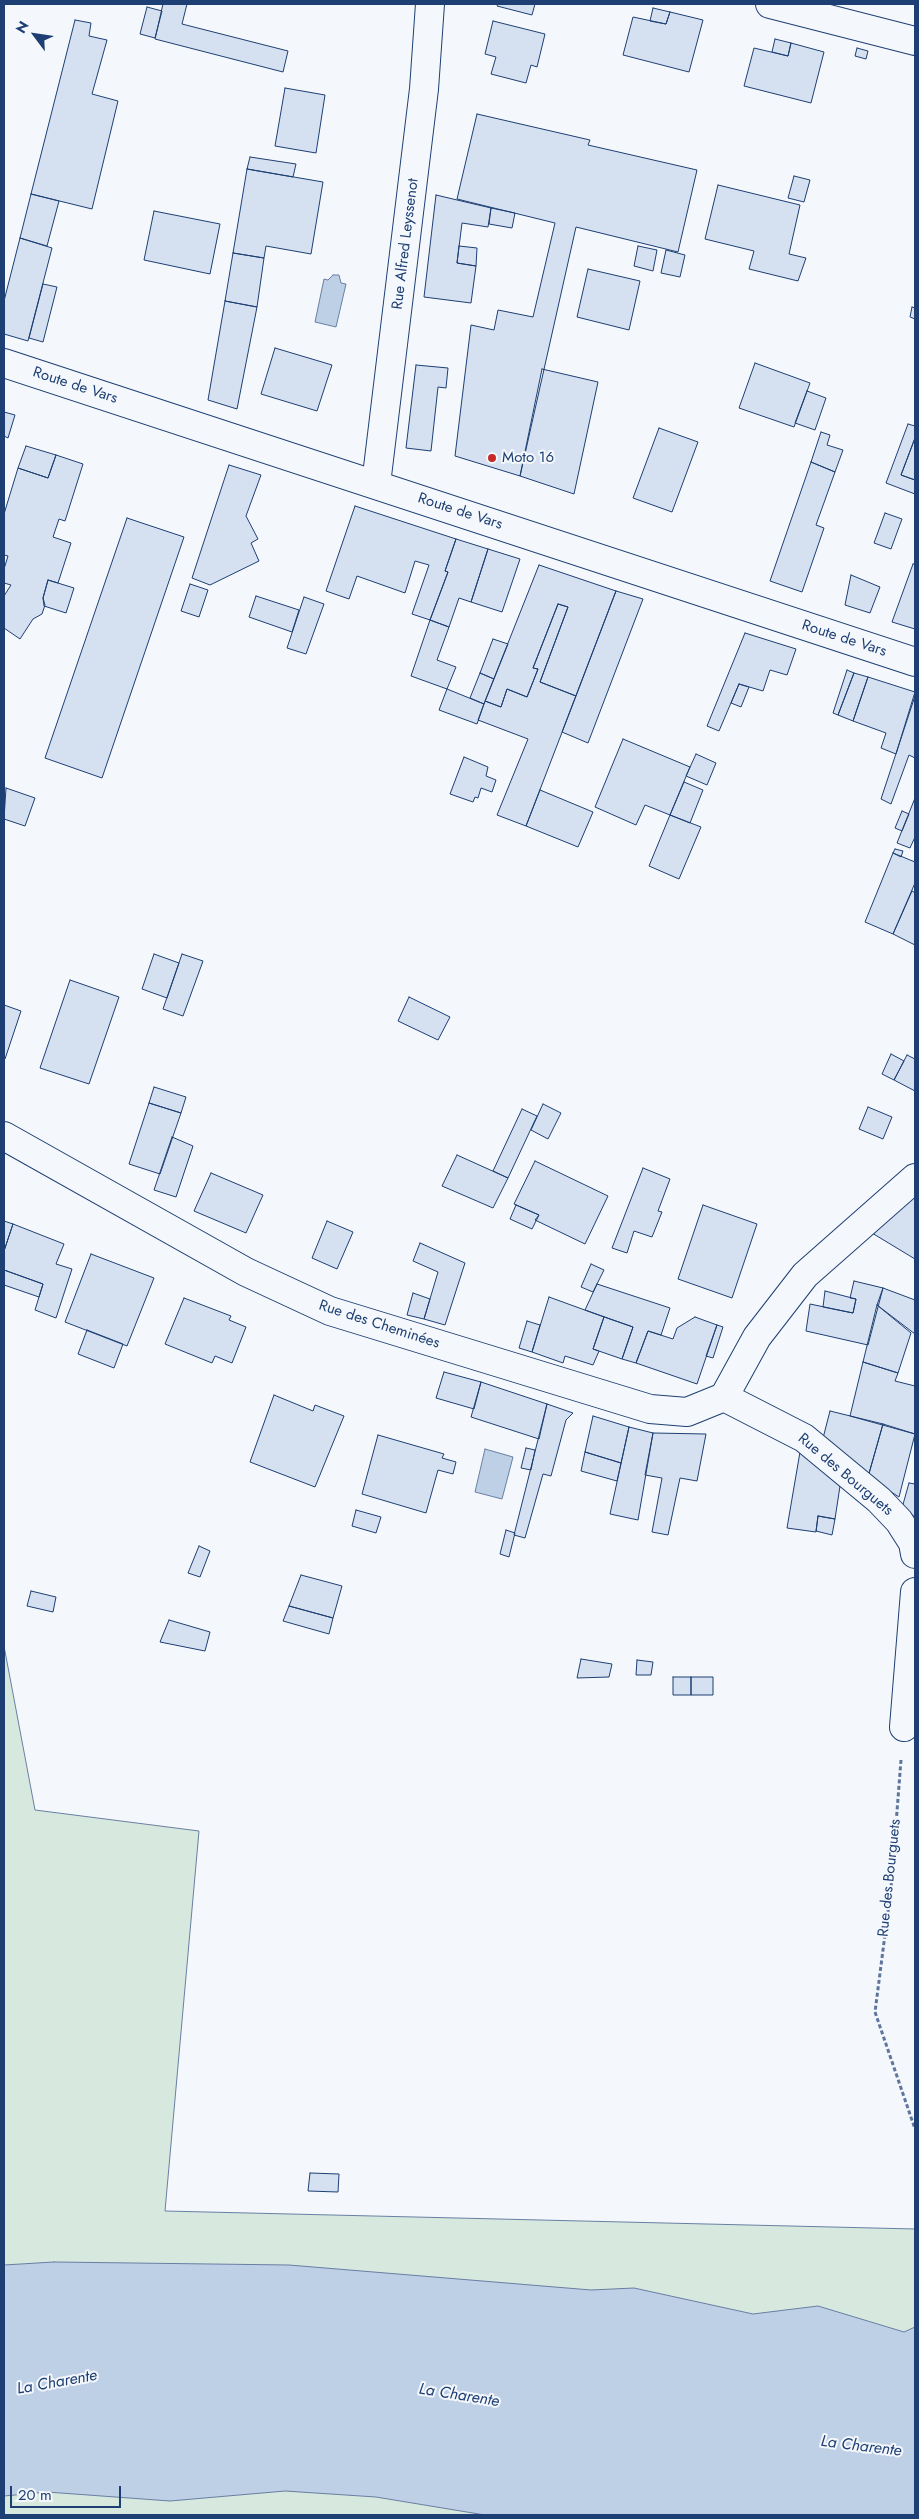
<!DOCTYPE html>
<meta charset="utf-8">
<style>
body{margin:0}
#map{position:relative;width:919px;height:2519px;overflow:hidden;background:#f4f7fb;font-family:Jost,sans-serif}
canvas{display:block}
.frame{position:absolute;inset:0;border:5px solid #1d3f73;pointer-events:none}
.north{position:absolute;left:10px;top:10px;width:50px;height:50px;-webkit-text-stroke:4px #f4f7fb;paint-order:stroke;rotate:301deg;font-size:14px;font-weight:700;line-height:20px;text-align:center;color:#1d3f73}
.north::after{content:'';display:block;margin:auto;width:18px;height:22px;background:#1d3f73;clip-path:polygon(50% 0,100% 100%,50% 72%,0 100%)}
.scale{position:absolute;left:10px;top:2486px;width:111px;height:22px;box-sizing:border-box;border:2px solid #1d3f73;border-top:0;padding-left:6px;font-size:15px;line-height:18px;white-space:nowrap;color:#1d3f73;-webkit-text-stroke:4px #f4f7fb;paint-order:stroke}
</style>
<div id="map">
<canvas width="919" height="2519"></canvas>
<div class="frame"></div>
<div class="north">N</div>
<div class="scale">20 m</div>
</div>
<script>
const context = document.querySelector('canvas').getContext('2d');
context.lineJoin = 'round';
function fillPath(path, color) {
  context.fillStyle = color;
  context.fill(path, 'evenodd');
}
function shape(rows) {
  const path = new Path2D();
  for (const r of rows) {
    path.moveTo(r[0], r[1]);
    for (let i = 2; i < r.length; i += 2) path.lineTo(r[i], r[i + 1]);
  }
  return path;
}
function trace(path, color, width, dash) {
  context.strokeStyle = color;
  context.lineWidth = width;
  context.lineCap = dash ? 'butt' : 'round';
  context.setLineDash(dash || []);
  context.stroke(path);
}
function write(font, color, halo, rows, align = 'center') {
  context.font = font + ' Jost,sans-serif';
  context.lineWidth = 4;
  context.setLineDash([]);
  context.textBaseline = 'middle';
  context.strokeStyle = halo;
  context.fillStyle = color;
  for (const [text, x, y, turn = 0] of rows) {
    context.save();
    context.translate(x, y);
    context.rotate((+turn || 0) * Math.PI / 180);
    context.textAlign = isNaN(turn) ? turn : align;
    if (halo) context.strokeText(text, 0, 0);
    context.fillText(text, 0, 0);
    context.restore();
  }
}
const green = shape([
 [4,1646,35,1810,199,1831,165,2211,915,2229,915,2515,4,2515,4,1646]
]);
fillPath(green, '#d7e8df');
trace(green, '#687fa3', 1);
const water = shape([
 [333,275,339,275,341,283,346,284,336,327,315,322,324,279,328,280,333,275],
 [485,1449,513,1457,502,1499,475,1492,485,1449],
 [54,2262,289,2265,591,2290,634,2288,753,2314,818,2306,904,2332,915,2327,915,2515,485,2515,376,2497,285,2491,170,2501,47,2492,4,2496,4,2265,54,2262]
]);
fillPath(water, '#bed0e5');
trace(water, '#687fa3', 1);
const building = shape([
 [163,4,187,4,182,24,288,51,283,72,155,39,163,4],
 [498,4,535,4,532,15,497,6,498,4],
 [147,7,162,11,155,38,140,34,147,7],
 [653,8,670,12,666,24,650,21,653,8],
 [670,12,703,20,689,72,623,55,633,17,666,24,670,12],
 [75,20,91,23,89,36,107,40,92,94,118,101,92,209,31,194,75,20],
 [493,21,545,34,537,67,531,65,526,83,491,74,496,57,485,54,493,21],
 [775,39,791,43,788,56,772,52,775,39],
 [791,43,824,52,811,103,744,86,754,48,788,56,791,43],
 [857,48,868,51,866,59,855,56,857,48],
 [285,88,325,95,316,153,275,146,285,88],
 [477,114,590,140,588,145,697,170,678,252,576,227,520,476,455,456,471,325,494,330,498,310,533,317,555,223,457,199,477,114],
 [250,157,296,164,293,177,247,169,250,157],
 [247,169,323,182,311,254,266,246,264,258,233,253,247,169],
 [794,176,810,180,804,202,788,198,794,176],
 [718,185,800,205,789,254,806,258,798,281,749,269,754,251,705,239,718,185],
 [31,194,59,201,47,246,20,238,31,194],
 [436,195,491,208,488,227,462,223,457,263,476,266,471,303,424,297,436,195],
 [491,208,515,213,512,228,489,224,491,208],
 [154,211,220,224,210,274,144,260,154,211],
 [20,238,52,248,28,341,4,334,4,301,20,238],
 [459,246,477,248,476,266,457,263,459,246],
 [638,246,657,250,653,271,634,266,638,246],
 [666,250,685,255,680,277,661,273,666,250],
 [233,253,264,258,257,307,225,301,233,253],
 [588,269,640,281,629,330,577,317,588,269],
 [43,284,57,287,43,342,29,338,43,284],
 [225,301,257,307,237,409,208,400,225,301],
 [912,307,915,308,915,319,910,317,912,307],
 [275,348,332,365,317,411,261,394,275,348],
 [755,363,810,383,794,427,739,408,755,363],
 [416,365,448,368,446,388,438,387,431,451,406,448,416,365],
 [542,369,598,382,574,494,520,476,542,369],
 [807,391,826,398,815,430,795,423,807,391],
 [4,412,15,415,8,438,4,436,4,412],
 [908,424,915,426,915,438,901,475,915,480,915,494,886,483,908,424],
 [659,428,698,442,672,512,633,498,659,428],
 [821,432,830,435,827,445,843,450,835,472,811,462,821,432],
 [915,438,915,480,901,475,915,438],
 [26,446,56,455,48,478,18,468,26,446],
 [56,455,83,464,65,521,59,519,53,537,71,543,58,583,48,580,43,598,45,605,42,614,33,619,20,639,4,628,4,596,11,585,4,583,4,569,8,556,4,555,4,514,18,468,48,478,56,455],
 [811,462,835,472,816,525,824,528,802,592,770,581,811,462],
 [229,465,261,475,246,516,258,539,251,543,259,561,210,585,192,578,229,465],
 [355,506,456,539,445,571,448,572,430,620,412,614,429,565,415,561,405,593,357,576,349,599,326,591,355,506],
 [885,513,902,519,891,549,874,543,885,513],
 [127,518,184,537,102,778,45,758,127,518],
 [456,539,488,549,471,602,459,598,449,627,430,620,448,572,445,571,456,539],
 [488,549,520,559,502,612,471,602,488,549],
 [913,564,915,564,915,629,892,622,913,564],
 [539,565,616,591,576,696,540,682,568,607,558,604,533,668,538,669,527,697,507,689,501,707,485,701,539,565],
 [851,575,880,587,870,613,845,605,851,575],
 [48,580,74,588,66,613,44,606,43,598,48,580],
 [190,584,208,590,199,617,181,611,190,584],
 [616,591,643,599,588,743,562,732,616,591],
 [256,596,299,610,292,632,249,617,256,596],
 [304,597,324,604,306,654,287,648,304,597],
 [558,604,568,607,540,682,576,696,526,826,497,815,528,739,478,720,485,701,501,707,507,689,527,697,538,669,533,668,558,604],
 [430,620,449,627,437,660,456,667,447,689,411,676,430,620],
 [745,633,796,649,787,675,770,670,763,691,739,684,719,731,707,726,745,633],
 [493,639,508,644,494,679,480,673,493,639],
 [847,670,854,673,838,715,833,713,847,670],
 [480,673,494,679,484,704,470,698,480,673],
 [854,673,868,677,853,721,838,715,854,673],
 [868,677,915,692,896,754,881,748,886,733,853,721,868,677],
 [739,684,749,687,741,707,731,703,739,684],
 [447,689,484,704,477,724,439,710,447,689],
 [915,696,915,758,909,755,891,804,881,799,915,696],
 [623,739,690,767,670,815,645,805,636,825,595,807,623,739],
 [696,754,716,763,707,785,686,776,696,754],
 [464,757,488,767,486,776,496,780,492,792,481,788,478,798,475,797,473,802,450,794,464,757],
 [684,782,703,790,690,823,670,815,684,782],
 [6,788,35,798,25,826,4,819,6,788],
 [540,790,593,812,578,847,526,826,540,790],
 [915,798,915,837,910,848,897,843,915,798],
 [902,811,909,814,902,831,895,828,902,811],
 [670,815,701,827,679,879,649,866,670,815],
 [895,849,903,851,901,857,893,853,895,849],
 [893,853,915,862,915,883,893,934,865,922,893,853],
 [912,891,915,893,915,945,893,934,912,891],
 [154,954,179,963,167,998,142,989,154,954],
 [182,954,203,961,183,1016,163,1009,182,954],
 [70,980,119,997,89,1084,40,1068,70,980],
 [409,997,450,1017,438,1040,398,1021,409,997],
 [4,1005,21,1011,5,1059,4,1058,4,1005],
 [891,1054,904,1061,894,1080,882,1074,891,1054],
 [907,1055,915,1059,915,1091,894,1080,907,1055],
 [154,1087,186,1097,181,1113,149,1103,154,1087],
 [149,1103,181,1113,160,1174,129,1164,149,1103],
 [543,1104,561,1113,548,1139,531,1130,543,1104],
 [868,1107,892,1117,883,1139,859,1129,868,1107],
 [522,1109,537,1116,508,1178,493,1171,522,1109],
 [172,1137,193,1146,176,1197,154,1190,172,1137],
 [457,1155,508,1178,493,1208,442,1186,457,1155],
 [535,1161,608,1196,585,1244,535,1220,539,1215,514,1204,535,1161],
 [643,1168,670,1179,658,1211,662,1212,652,1237,634,1231,627,1253,612,1248,643,1168],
 [211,1173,263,1195,246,1233,194,1211,211,1173],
 [915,1191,915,1259,872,1233,915,1191],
 [516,1205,539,1215,532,1229,510,1219,516,1205],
 [703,1205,757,1224,732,1298,678,1279,703,1205],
 [4,1221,13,1224,4,1251,4,1221],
 [327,1221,353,1232,337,1269,312,1258,327,1221],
 [13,1224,64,1244,56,1264,72,1269,56,1318,35,1310,43,1284,4,1270,4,1251,13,1224],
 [420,1243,465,1263,445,1325,424,1319,438,1272,413,1261,420,1243],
 [91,1254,154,1278,127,1346,65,1322,91,1254],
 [591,1264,604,1270,593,1292,581,1287,591,1264],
 [4,1270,43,1284,39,1297,4,1285,4,1270],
 [854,1281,883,1288,868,1345,806,1331,810,1304,853,1313,856,1299,850,1298,854,1281],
 [597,1284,670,1308,661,1335,648,1331,636,1363,622,1359,633,1327,585,1310,597,1284],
 [883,1288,915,1300,915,1334,877,1305,883,1288],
 [825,1291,856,1299,853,1313,823,1307,825,1291],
 [413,1293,430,1299,424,1319,407,1315,413,1293],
 [549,1297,604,1317,593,1349,599,1351,593,1365,565,1356,563,1363,532,1352,549,1297],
 [184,1298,231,1316,229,1320,246,1327,232,1363,215,1356,212,1363,165,1344,184,1298],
 [877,1305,911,1333,898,1373,863,1362,877,1305],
 [604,1317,633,1327,622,1359,593,1349,604,1317],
 [695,1317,717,1325,697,1384,636,1363,648,1331,673,1339,677,1328,695,1317],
 [527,1321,540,1325,532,1352,519,1348,527,1321],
 [717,1325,723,1327,713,1358,706,1356,717,1325],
 [87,1330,123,1344,114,1368,78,1354,87,1330],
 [863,1362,898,1373,895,1381,915,1386,915,1434,850,1416,863,1362],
 [444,1372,481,1382,474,1409,436,1398,444,1372],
 [481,1382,547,1404,539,1439,471,1417,481,1382],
 [274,1395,313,1411,315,1405,344,1416,315,1487,250,1462,274,1395],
 [547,1404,573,1413,566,1420,551,1476,543,1474,525,1538,514,1535,547,1404],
 [830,1411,883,1424,868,1477,822,1442,830,1411],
 [593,1416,629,1427,621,1463,585,1452,593,1416],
 [883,1424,915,1434,899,1497,868,1477,883,1424],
 [629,1427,653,1433,638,1520,610,1514,629,1427],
 [653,1433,706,1434,697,1481,680,1478,668,1535,652,1532,662,1478,645,1475,653,1433],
 [378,1435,444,1454,442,1458,456,1462,453,1474,438,1470,426,1513,362,1494,378,1435],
 [526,1448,535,1450,531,1470,521,1468,526,1448],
 [585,1452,621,1463,617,1481,581,1471,585,1452],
 [800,1452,840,1486,835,1519,818,1516,816,1532,787,1528,800,1452],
 [909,1483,915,1484,915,1517,902,1508,909,1483],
 [356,1510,381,1517,376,1533,352,1526,356,1510],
 [818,1516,835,1519,832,1535,816,1531,818,1516],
 [506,1530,515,1533,509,1557,500,1554,506,1530],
 [199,1546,210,1551,200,1577,188,1573,199,1546],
 [301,1575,342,1586,333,1618,289,1606,301,1575],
 [31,1591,56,1597,53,1612,27,1606,31,1591],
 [289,1606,333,1618,329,1634,283,1621,289,1606],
 [169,1620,210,1632,205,1651,160,1642,169,1620],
 [581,1659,612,1664,609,1677,577,1678,581,1659],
 [637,1660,653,1662,651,1675,636,1675,637,1660],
 [673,1677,691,1677,691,1695,673,1695,673,1677],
 [691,1677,713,1677,713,1695,691,1695,691,1677],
 [310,2173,339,2174,338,2192,308,2191,310,2173]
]);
fillPath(building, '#d5e0f0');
trace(building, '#1d3f73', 1);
const street = shape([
 [770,4,915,41],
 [376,484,424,89,430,4],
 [4,1136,246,1272,330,1311,650,1409,687,1412,724,1397],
 [915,1178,805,1275,757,1337,724,1397,804,1438,879,1500,899,1521,913,1543,915,1554],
 [904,1727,915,1592]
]);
const secondary = shape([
 [4,363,915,662]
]);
trace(street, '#1d3f73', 30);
trace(secondary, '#1d3f73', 30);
trace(shape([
 [901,1760,891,1888,875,2012,915,2129]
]), '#5e769c', 3, [4, 2.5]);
trace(street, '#f4f7fb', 28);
trace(secondary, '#f4f7fb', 28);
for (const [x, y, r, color] of [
 [492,458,5,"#c62828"]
]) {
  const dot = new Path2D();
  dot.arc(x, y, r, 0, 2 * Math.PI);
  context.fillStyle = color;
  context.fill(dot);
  trace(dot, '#f4f7fb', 2);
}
write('15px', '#1d3f73', '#f4f7fb', [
 ["Rue Alfred Leyssenot",406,244,-83],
 ["Route de Vars",75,386,18],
 ["Route de Vars",460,512,18],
 ["Route de Vars",844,639,18],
 ["Rue des Cheminées",379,1325,18],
 ["Rue des Bourguets",845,1475,40],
 ["Rue des Bourguets",890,1878,-84]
]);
write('15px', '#1d3f73', '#f4f7fb', [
 ["Moto 16",502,458]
], 'left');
write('italic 16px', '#1d3f73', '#f4f7fb', [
 ["La Charente",57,2383,-10],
 ["La Charente",459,2396,9],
 ["La Charente",861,2447,7]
]);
</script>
